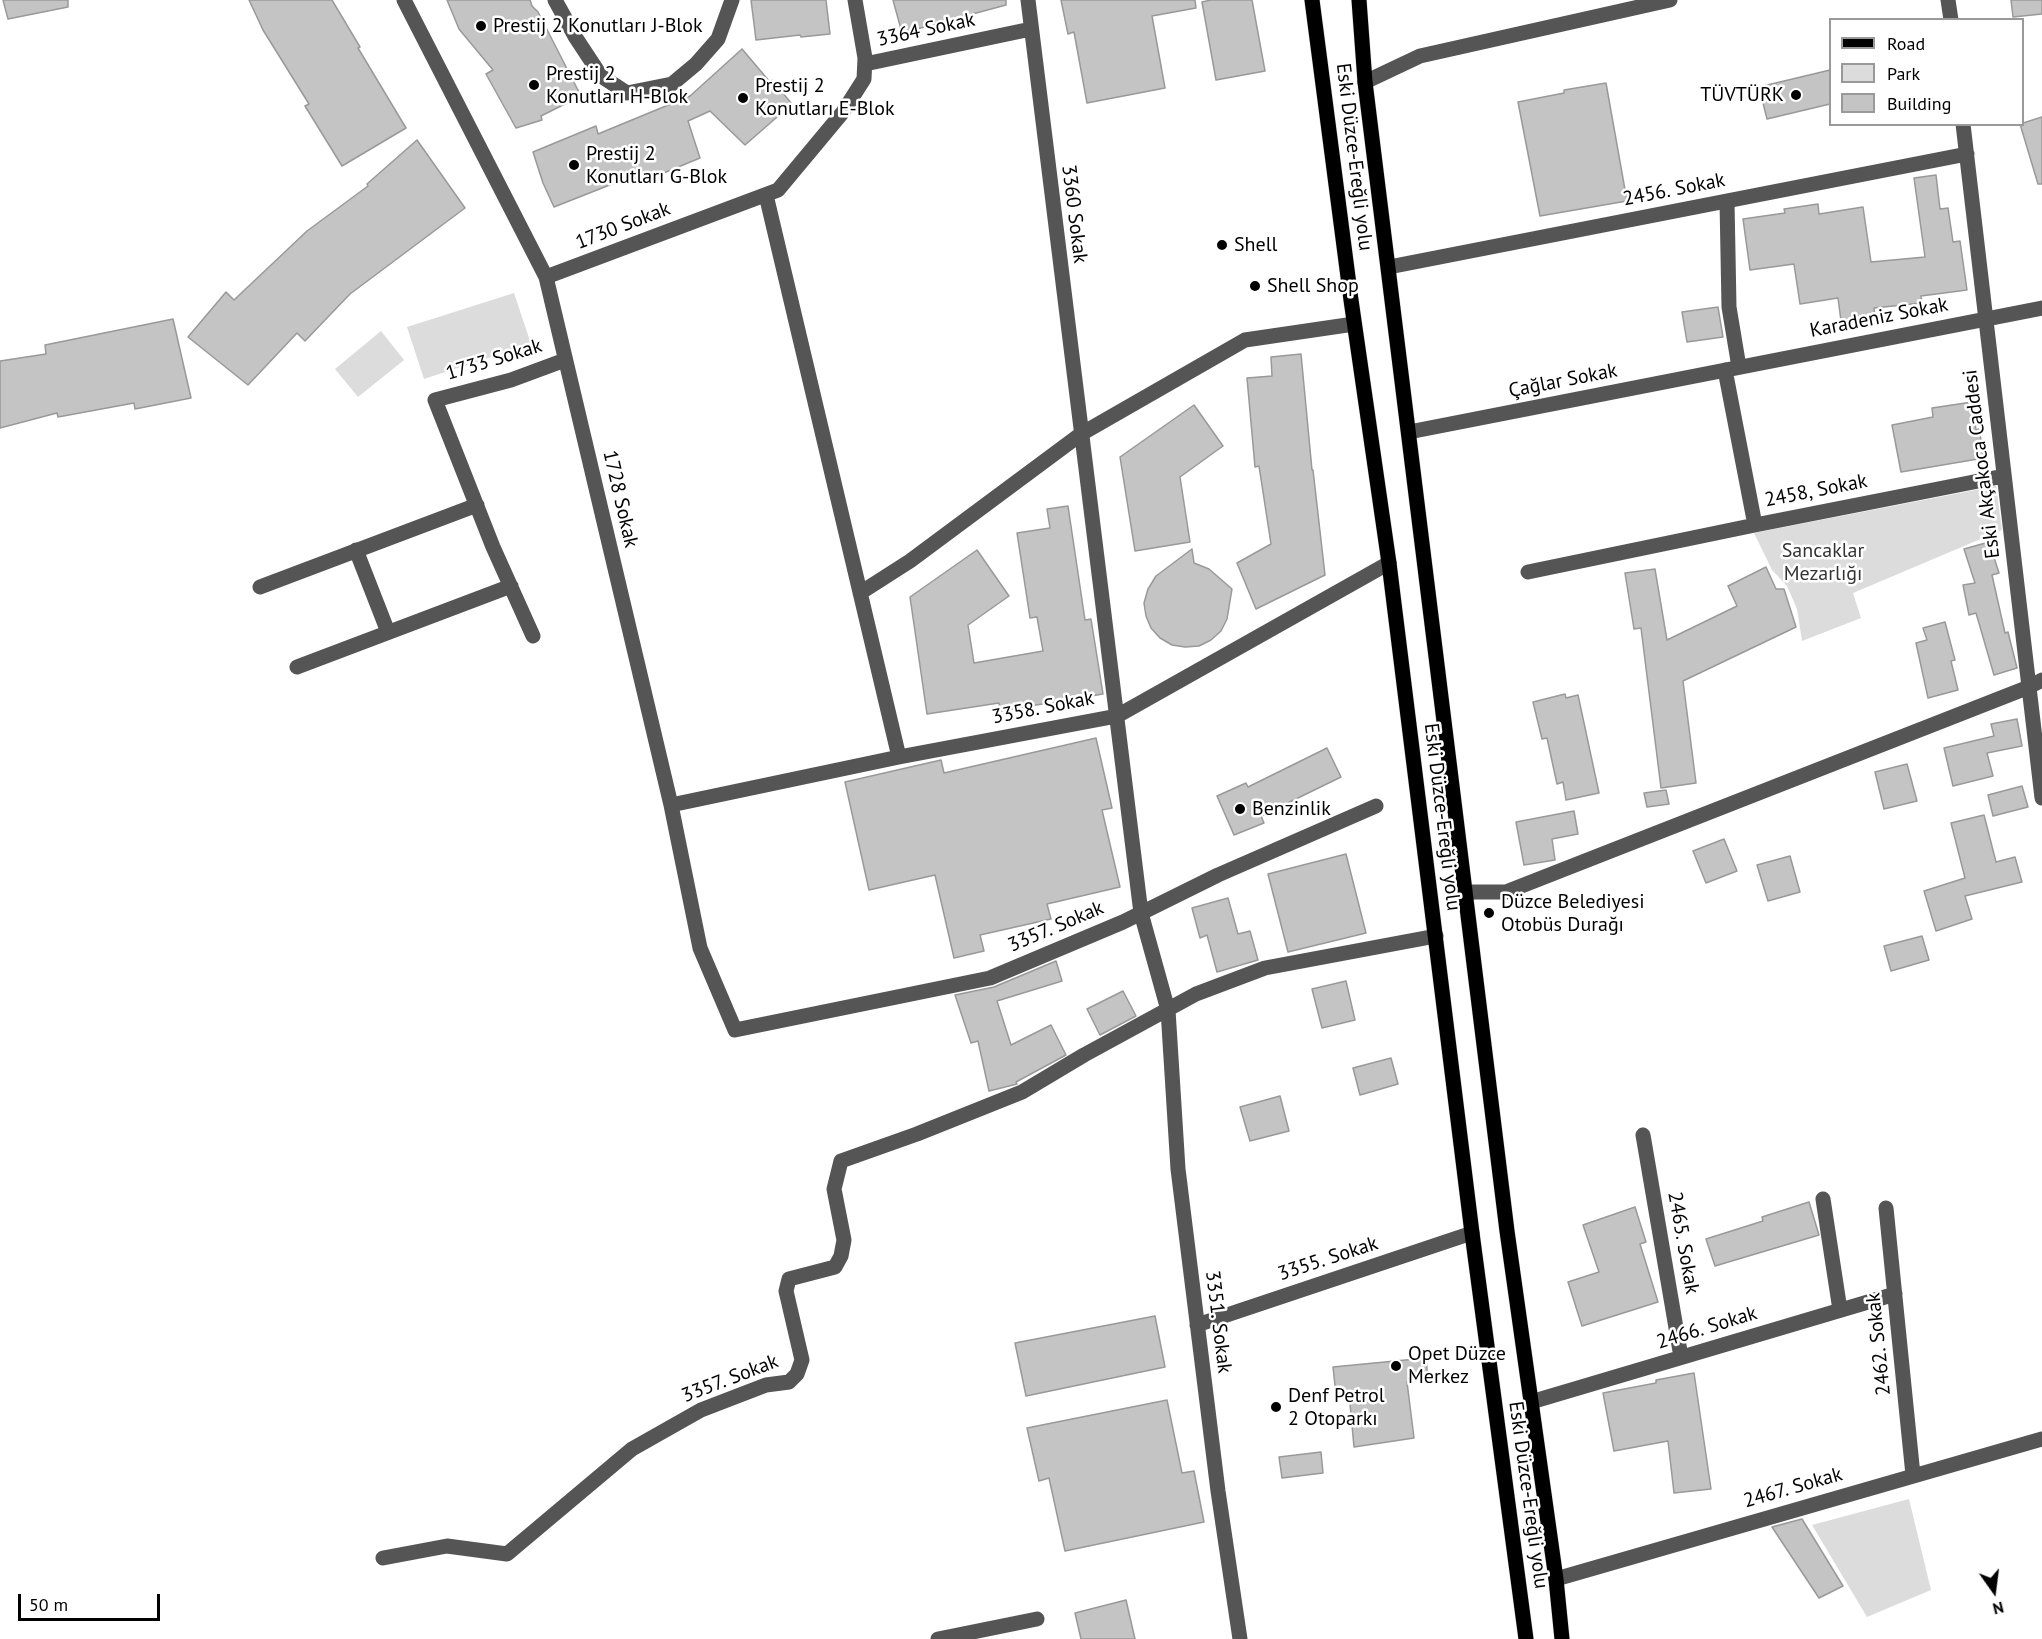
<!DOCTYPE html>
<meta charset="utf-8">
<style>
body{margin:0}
#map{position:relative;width:2042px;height:1639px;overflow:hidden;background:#fff;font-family:"PT Sans",sans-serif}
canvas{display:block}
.legend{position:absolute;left:1829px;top:18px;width:195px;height:108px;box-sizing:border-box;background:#fff;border:2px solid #999;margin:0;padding:8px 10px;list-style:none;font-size:18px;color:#000}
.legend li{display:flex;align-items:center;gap:12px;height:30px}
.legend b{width:30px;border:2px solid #999}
.north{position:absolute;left:1964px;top:1561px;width:60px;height:60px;-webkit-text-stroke:4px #fff;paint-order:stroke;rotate:166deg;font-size:16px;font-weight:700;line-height:24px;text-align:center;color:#000}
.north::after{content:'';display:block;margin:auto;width:21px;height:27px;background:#000;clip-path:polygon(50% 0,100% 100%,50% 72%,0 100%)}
.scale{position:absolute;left:18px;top:1594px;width:142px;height:27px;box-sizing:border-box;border:3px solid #000;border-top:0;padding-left:8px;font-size:18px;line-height:21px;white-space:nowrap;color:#000;-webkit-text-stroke:4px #fff;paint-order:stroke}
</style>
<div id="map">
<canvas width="2042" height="1639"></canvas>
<ul class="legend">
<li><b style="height:8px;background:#000"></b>Road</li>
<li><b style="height:16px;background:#dcdcdc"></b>Park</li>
<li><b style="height:16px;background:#c4c4c4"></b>Building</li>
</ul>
<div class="north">N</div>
<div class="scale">50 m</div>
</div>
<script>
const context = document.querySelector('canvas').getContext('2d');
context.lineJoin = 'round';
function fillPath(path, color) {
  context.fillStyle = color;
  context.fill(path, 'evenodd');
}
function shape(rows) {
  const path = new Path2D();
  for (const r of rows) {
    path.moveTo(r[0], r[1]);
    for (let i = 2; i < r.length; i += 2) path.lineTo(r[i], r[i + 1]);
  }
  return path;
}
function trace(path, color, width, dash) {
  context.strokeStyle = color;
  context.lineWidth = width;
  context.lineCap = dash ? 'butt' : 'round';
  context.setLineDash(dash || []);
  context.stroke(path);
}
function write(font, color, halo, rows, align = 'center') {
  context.font = font + ' "PT Sans",sans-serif';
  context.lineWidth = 5;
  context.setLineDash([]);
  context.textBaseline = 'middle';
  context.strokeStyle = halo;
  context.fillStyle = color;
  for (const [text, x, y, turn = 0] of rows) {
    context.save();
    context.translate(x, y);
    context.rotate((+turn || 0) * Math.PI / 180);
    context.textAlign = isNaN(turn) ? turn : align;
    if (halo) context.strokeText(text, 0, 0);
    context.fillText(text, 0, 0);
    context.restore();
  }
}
fillPath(shape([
 [514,293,531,344,424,379,407,327],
 [381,331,404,360,358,397,335,369],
 [1996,486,2002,530,1853,593,1861,618,1802,641,1797,609,1787,586,1772,570,1754,533],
 [1909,1499,1931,1590,1867,1617,1812,1525]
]), '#dcdcdc');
const building = shape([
 [3,0,68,0,68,7,8,19,3,0],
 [249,0,332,0,360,47,358,48,406,128,342,166,305,106,309,104,263,30,249,0],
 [447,0,530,0,532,6,538,12,581,96,541,116,542,120,516,128,486,74,493,70,459,29,447,0],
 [751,0,826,0,830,34,801,37,800,35,756,40,751,0],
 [893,0,1006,0,1006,5,902,33,893,0],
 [1061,0,1195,0,1196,8,1152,16,1165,88,1087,103,1074,32,1068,34,1061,0],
 [1211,0,1252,0,1265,71,1216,80,1202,2,1211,0],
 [2011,0,2042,0,2042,14,2013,17,2011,0],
 [742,49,770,82,772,80,792,104,745,145,710,111,688,121,700,158,637,184,635,175,554,207,543,183,533,152,596,126,598,134,690,96,742,49],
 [1830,70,1830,104,1767,119,1759,87,1830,70],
 [1606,83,1627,201,1540,216,1518,102,1564,93,1564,90,1606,83],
 [2042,117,2042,184,2038,184,2020,124,2042,117],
 [417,140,465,208,350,294,305,341,297,333,248,385,188,337,226,292,234,300,307,231,368,186,367,184,417,140],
 [1936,175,1940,209,1948,208,1953,242,1960,241,1967,290,1921,296,1922,303,1874,308,1875,317,1841,321,1838,298,1800,304,1794,264,1750,270,1743,219,1785,213,1784,209,1818,204,1819,214,1863,207,1871,262,1925,257,1914,178,1936,175],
 [1718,307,1723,337,1687,342,1682,312,1718,307],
 [173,319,191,398,135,409,134,403,58,417,57,413,0,428,0,361,46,354,45,345,173,319],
 [1301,354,1312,470,1313,470,1325,575,1256,609,1237,563,1271,544,1259,466,1255,467,1247,378,1272,376,1271,357,1301,354],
 [1972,402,1976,430,1979,429,1984,458,1901,472,1892,425,1933,417,1932,408,1972,402],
 [1194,405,1223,446,1180,477,1190,542,1135,551,1120,457,1194,405],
 [1068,506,1085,620,1091,619,1103,694,1000,711,999,703,927,714,910,597,977,550,1009,596,968,625,974,663,1043,651,1037,617,1030,618,1017,533,1050,528,1047,509,1068,506],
 [1989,542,1999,573,1992,575,2005,633,2008,632,2017,668,1994,675,1976,613,1969,615,1963,585,1975,583,1964,549,1989,542],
 [1192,549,1194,563,1209,569,1232,589,1227,619,1221,631,1211,640,1199,646,1185,647,1172,645,1160,638,1151,628,1146,616,1144,603,1148,589,1156,576,1192,549],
 [1766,567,1776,589,1784,589,1796,627,1683,681,1696,783,1661,788,1641,628,1634,629,1625,573,1655,569,1667,640,1737,606,1728,586,1766,567],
 [1945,622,1955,660,1951,661,1958,690,1928,698,1916,643,1927,640,1923,628,1945,622],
 [1565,694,1566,698,1578,695,1599,793,1566,800,1563,782,1557,784,1547,738,1542,739,1533,702,1565,694],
 [2017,719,2022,746,1987,753,1993,776,1953,786,1944,748,1994,736,1991,724,2017,719],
 [1096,738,1112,808,1102,810,1120,887,1047,904,1051,919,980,935,984,951,954,958,935,875,869,890,845,782,941,760,944,773,1096,738],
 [1327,748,1341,777,1261,816,1264,823,1234,835,1217,796,1246,783,1248,787,1327,748],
 [1907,764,1917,801,1884,809,1875,772,1907,764],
 [2022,786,2028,807,1993,816,1988,795,2022,786],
 [1666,790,1669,804,1647,807,1644,793,1666,790],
 [1574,811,1578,834,1552,839,1555,860,1524,865,1516,822,1574,811],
 [1984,815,1996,862,2015,857,2022,882,1965,896,1972,919,1936,931,1924,891,1965,878,1951,823,1984,815],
 [1724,839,1737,871,1706,883,1693,851,1724,839],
 [1346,854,1366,933,1288,952,1268,874,1346,854],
 [1790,856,1800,892,1768,901,1757,865,1790,856],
 [1228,898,1238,934,1250,931,1258,960,1217,972,1207,935,1200,938,1192,908,1228,898],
 [1922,936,1929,960,1891,971,1884,946,1922,936],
 [1056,961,1062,981,997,1001,1011,1045,1051,1025,1066,1055,1016,1082,1017,1084,989,1091,978,1041,971,1043,955,995,994,987,1056,961],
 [1346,981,1355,1020,1322,1028,1312,989,1346,981],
 [1123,991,1136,1016,1100,1035,1087,1009,1123,991],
 [1391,1058,1398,1084,1360,1095,1353,1068,1391,1058],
 [1280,1096,1289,1131,1250,1141,1240,1107,1280,1096],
 [1809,1202,1819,1235,1715,1266,1706,1239,1763,1221,1762,1217,1809,1202],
 [1635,1207,1646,1242,1640,1244,1658,1302,1582,1326,1568,1282,1599,1272,1583,1225,1635,1207],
 [1155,1316,1165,1367,1026,1396,1015,1343,1155,1316],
 [1426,1358,1428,1380,1407,1382,1414,1438,1354,1447,1349,1393,1336,1395,1333,1367,1426,1358],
 [1694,1373,1711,1489,1674,1493,1668,1441,1614,1451,1603,1393,1656,1383,1656,1380,1694,1373],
 [1167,1400,1182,1473,1194,1471,1204,1522,1065,1551,1049,1478,1039,1481,1027,1428,1167,1400],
 [1321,1452,1323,1473,1282,1478,1279,1457,1321,1452],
 [1802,1519,1843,1586,1819,1598,1772,1527,1802,1519],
 [1126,1600,1135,1639,1081,1639,1075,1613,1126,1600]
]);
fillPath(building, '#c4c4c4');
trace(building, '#999', 1.5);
const major = shape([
 [1312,0,1351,300,1389,563,1472,1233,1526,1639],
 [1359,0,1365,82,1507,1231,1556,1579,1562,1639]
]);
trace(major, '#dbdbdb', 16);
trace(shape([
 [404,0,546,277,671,805,700,948,735,1030,990,978,1123,922,1218,875,1376,806],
 [555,0,576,38,601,76,627,93,672,84,696,64,718,39,732,0],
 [1028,0,1141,913,1168,1010,1178,1169,1218,1491,1240,1639],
 [1948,0,1951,20],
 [865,64,1031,29],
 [1365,82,1420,56,1670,0],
 [1963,124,2042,798],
 [766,195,899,757],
 [1727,201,1729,307,1739,367],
 [1389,267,1967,154],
 [546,277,778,190,843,112,864,79,865,58,855,0],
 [1725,370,1755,525,2004,476],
 [1409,432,2042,308],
 [356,550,388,632],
 [1528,572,1755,525],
 [260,587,477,505],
 [860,593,910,561,1081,434,1245,340,1354,324],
 [533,636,493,547,435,400,511,380,565,360],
 [297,667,511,586],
 [671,805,899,757,1117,716,1389,563],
 [1466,892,1506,892,2029,687,2042,680],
 [1643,1135,1681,1357],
 [1823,1199,1840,1310],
 [1886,1208,1913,1475],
 [1197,1325,1472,1233],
 [1531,1402,1895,1294],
 [383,1558,447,1546,507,1554,632,1449,701,1410,766,1385,789,1382,797,1374,802,1360,786,1291,789,1279,835,1267,841,1256,844,1240,834,1189,841,1161,917,1134,1022,1092,1084,1055,1196,994,1265,968,1436,936],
 [1556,1579,2042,1439],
 [938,1639,1037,1619]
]), '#555', 15);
trace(major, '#000', 15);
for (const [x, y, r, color] of [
 [481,26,6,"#000"],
 [534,85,6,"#000"],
 [1796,95,6,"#000"],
 [743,98,6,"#000"],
 [574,165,6,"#000"],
 [1222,245,6,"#000"],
 [1255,286,6,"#000"],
 [1240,809,6,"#000"],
 [1489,913,6,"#000"],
 [1396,1366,6,"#000"],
 [1276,1407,6,"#000"]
]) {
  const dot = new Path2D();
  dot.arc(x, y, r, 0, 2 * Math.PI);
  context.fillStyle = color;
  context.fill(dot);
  trace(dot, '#fff', 2);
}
write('20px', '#000', '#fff', [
 ["Prestij 2 Konutları J-Blok",493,26],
 ["Prestij 2",546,74],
 ["Konutları H-Blok",546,97],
 ["Prestij 2",755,86],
 ["Konutları E-Blok",755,109],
 ["TÜVTÜRK",1784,95,"right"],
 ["Prestij 2",586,154],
 ["Konutları G-Blok",586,177],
 ["Shell",1234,245],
 ["Shell Shop",1267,286],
 ["Benzinlik",1252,809],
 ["Düzce Belediyesi",1501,902],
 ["Otobüs Durağı",1501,925],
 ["Opet Düzce",1408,1354],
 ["Merkez",1408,1377],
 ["Denf Petrol",1288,1396],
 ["2 Otoparkı",1288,1419]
], 'left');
write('20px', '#000', '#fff', [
 ["3364 Sokak",926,30,-12],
 ["Eski Düzce-Ereğli yolu",1354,157,83],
 ["2456. Sokak",1674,190,-11],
 ["3360 Sokak",1074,214,83],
 ["1730 Sokak",623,226,-21],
 ["Karadeniz Sokak",1879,318,-11],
 ["1733 Sokak",494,360,-17],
 ["Çağlar Sokak",1563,381,-11],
 ["Eski Akçakoca Caddesi",1982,464,-97],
 ["2458, Sokak",1816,491,-11],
 ["1728 Sokak",620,499,77],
 ["3358. Sokak",1043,708,-11],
 ["Eski Düzce-Ereğli yolu",1442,817,83],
 ["3357. Sokak",1056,927,-23],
 ["2465. Sokak",1683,1243,80],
 ["3355. Sokak",1328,1259,-18],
 ["3351. Sokak",1218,1322,83],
 ["2466. Sokak",1707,1328,-17],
 ["2462. Sokak",1879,1344,-96],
 ["3357. Sokak",730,1379,-21],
 ["2467. Sokak",1793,1488,-16],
 ["Eski Düzce-Ereğli yolu",1528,1495,82]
]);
write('20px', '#333', '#fff', [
 ["Sancaklar",1823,551],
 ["Mezarlığı",1823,574]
]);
</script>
